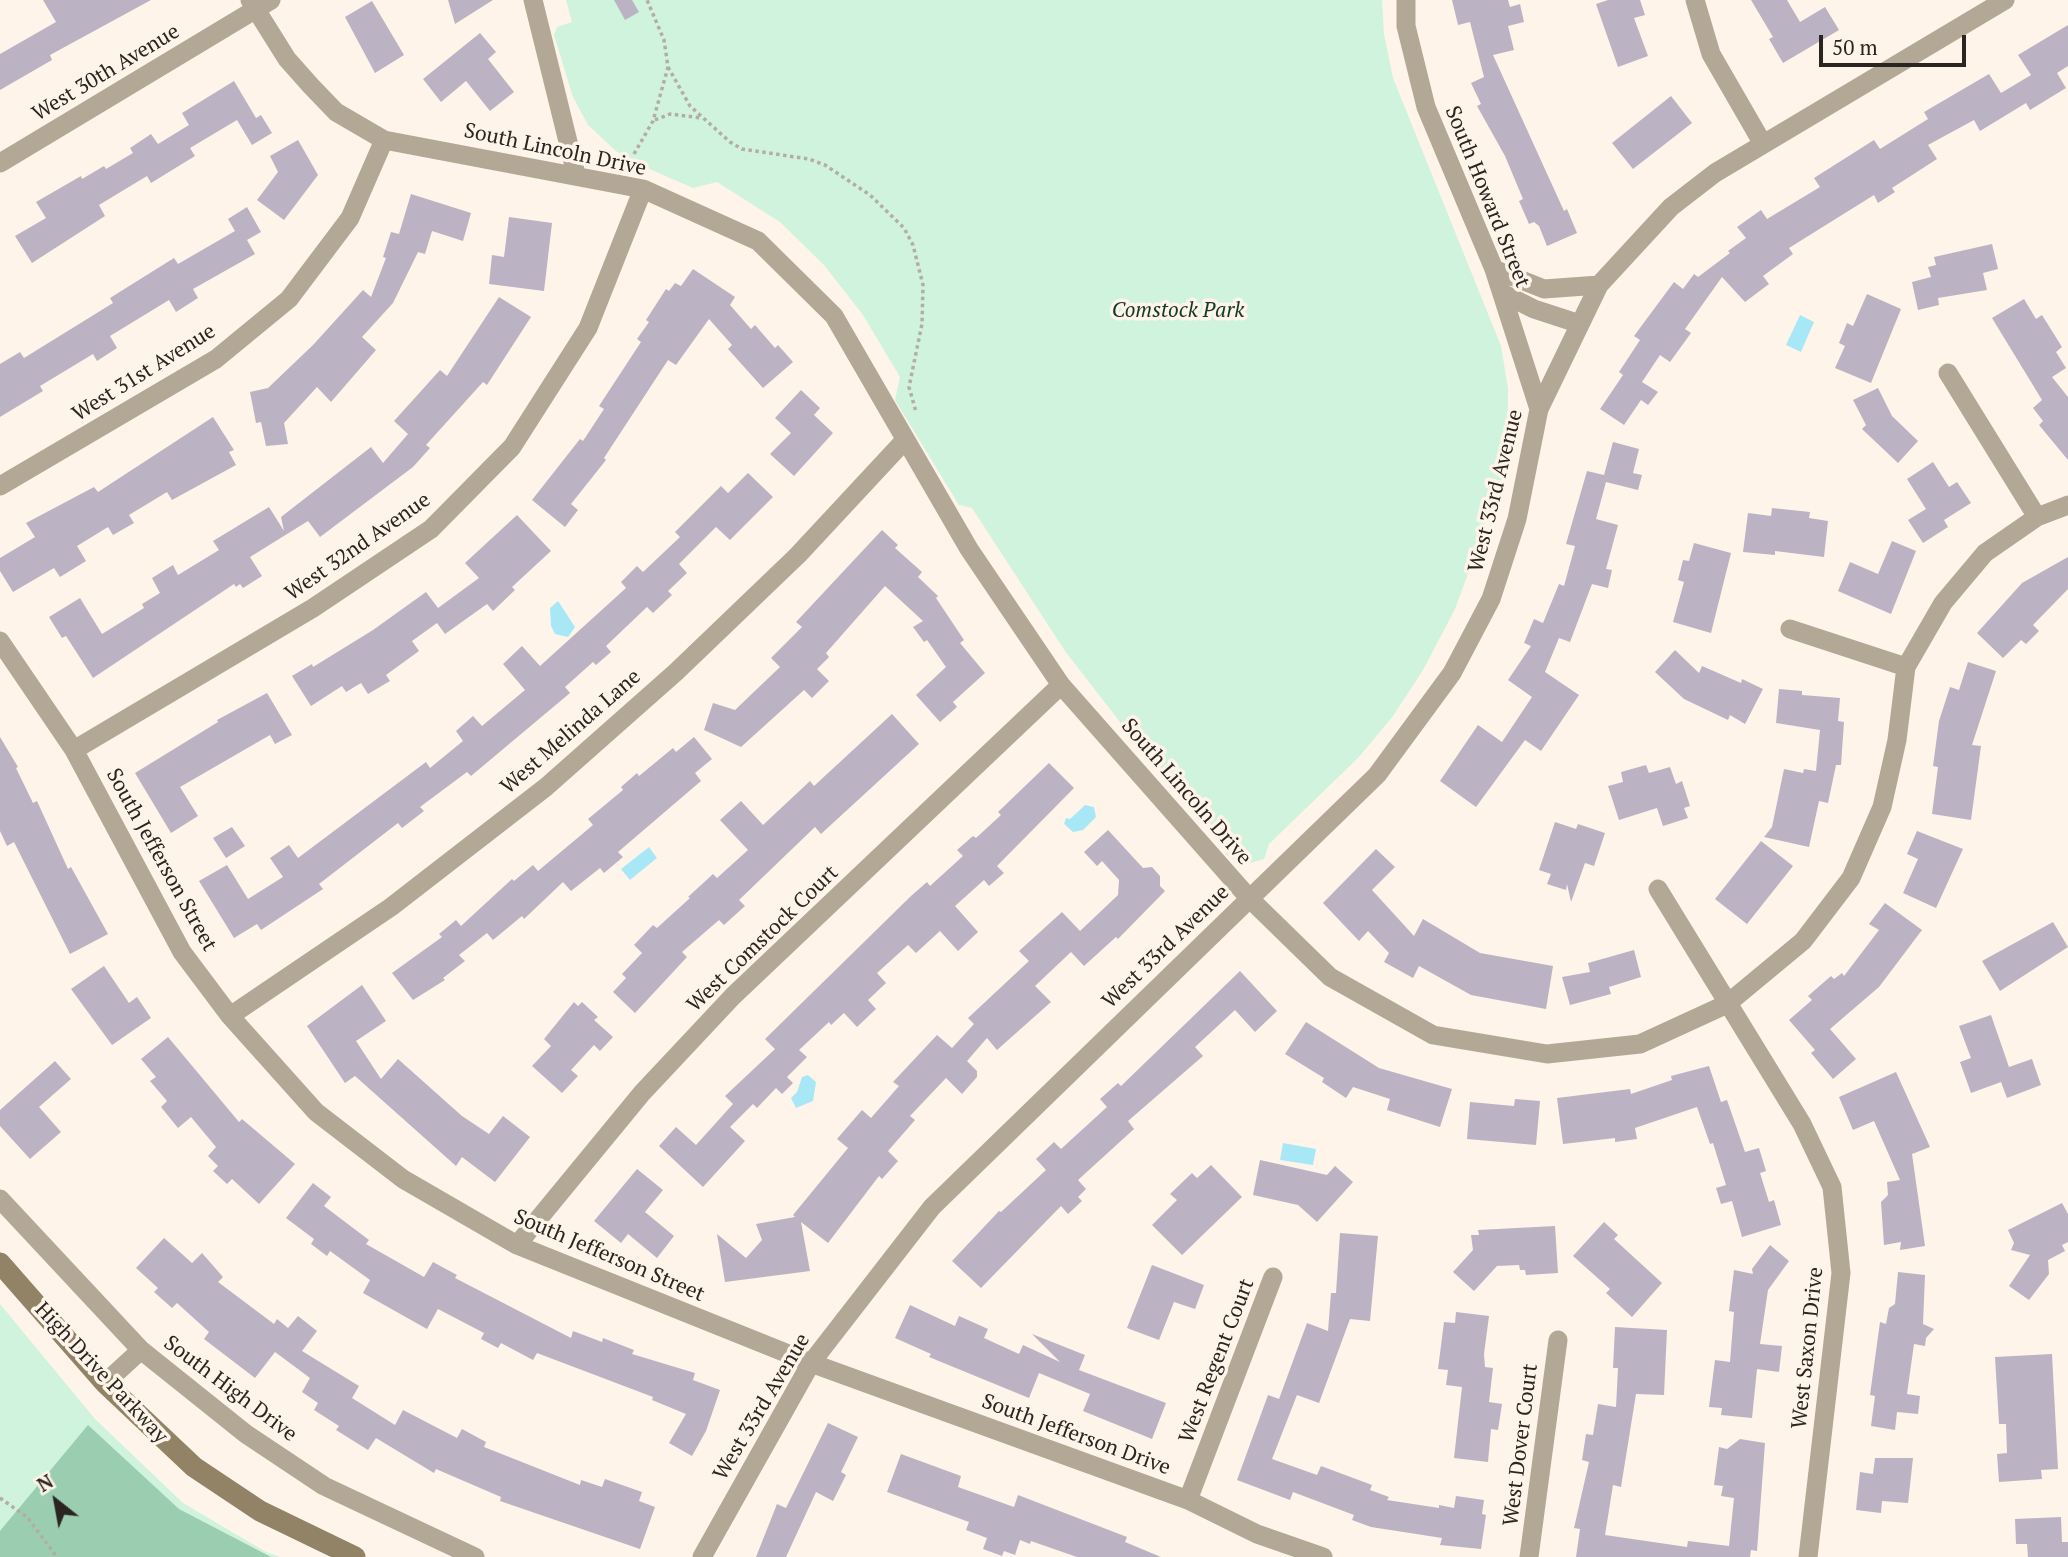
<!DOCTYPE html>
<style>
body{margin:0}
#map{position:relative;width:2068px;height:1557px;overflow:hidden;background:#fef4e9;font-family:"PT Serif",serif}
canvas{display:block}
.north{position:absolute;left:21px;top:1466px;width:70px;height:70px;-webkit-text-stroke:5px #fef4e9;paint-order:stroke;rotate:329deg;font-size:19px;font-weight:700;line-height:28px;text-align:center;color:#2a2520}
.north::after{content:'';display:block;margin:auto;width:24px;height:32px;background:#2a2520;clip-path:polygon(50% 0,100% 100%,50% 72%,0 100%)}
.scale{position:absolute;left:1819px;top:35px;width:147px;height:32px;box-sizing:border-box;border:4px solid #2a2520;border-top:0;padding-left:9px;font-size:21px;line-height:24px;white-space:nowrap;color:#2a2520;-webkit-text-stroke:5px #fef4e9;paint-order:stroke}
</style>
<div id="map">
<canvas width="2068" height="1557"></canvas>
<div class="north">N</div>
<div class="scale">50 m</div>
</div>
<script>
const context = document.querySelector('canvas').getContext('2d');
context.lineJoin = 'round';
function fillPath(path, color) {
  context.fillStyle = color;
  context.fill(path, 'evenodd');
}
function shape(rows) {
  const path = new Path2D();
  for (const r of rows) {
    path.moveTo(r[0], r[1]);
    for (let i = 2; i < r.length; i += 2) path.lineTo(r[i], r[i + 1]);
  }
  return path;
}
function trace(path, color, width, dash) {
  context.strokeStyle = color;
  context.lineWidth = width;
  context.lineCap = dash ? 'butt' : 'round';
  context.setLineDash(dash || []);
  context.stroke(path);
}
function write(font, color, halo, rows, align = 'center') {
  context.font = font + ' "PT Serif",serif';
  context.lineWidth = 7;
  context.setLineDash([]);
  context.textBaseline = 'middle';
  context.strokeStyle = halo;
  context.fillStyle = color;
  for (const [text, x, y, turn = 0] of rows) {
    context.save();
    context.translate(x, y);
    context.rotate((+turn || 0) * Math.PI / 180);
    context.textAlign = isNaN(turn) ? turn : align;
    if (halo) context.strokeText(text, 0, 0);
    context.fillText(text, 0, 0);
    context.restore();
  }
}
fillPath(shape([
 [566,0,1382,0,1384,34,1393,78,1501,346,1508,388,1508,436,1501,491,1492,497,1480,541,1455,609,1423,670,1393,716,1358,758,1269,844,1264,859,1244,865,1226,855,1225,840,1130,735,1065,651,972,508,959,505,895,400,900,377,863,315,824,265,780,222,717,182,693,188,638,164,616,151,588,125,573,97,554,35,557,27,572,22],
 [0,1304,95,1419,183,1503,266,1552,280,1557,0,1557]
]), '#cff3dd');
fillPath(shape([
 [88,1425,179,1509,271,1557,0,1557,0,1531]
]), '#9bcdb0');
fillPath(shape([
 [1800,315,1814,322,1801,352,1786,345],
 [558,601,575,627,568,637,555,634,551,626,550,608],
 [1085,805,1094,807,1096,817,1083,830,1073,832,1064,824,1066,818,1070,819],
 [649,847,657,858,630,880,621,869],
 [808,1075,816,1082,813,1101,796,1108,791,1098,797,1092,802,1077],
 [1283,1143,1316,1149,1313,1165,1280,1160]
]), '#a8e8f6');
fillPath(shape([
 [43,0,151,0,50,55,52,60,0,90,0,54,56,22],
 [448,0,493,0,455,24],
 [614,0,632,0,639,12,625,20],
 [1452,0,1508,0,1510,7,1520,4,1524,22,1508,26,1514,50,1493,55,1564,211,1567,209,1577,233,1547,246,1539,226,1534,222,1529,224,1519,201,1523,199,1505,156,1477,106,1481,104,1471,83,1484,77,1470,22,1458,25],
 [1608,0,1640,0,1645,15,1634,18,1648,56,1618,67,1596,4],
 [1751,0,1787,0,1800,22,1825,7,1839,30,1783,63,1769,39,1773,37],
 [372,1,404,55,375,73,345,17],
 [2068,25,2068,66,2057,73,2066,88,2030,110,2026,103,1980,131,1974,120,1928,145,1937,159,1892,188,1895,192,1878,203,1874,195,1789,248,1793,254,1763,276,1769,284,1745,302,1722,277,1685,329,1691,333,1670,362,1660,355,1642,382,1658,392,1648,405,1641,400,1624,425,1600,409,1623,375,1619,372,1640,340,1634,336,1674,282,1683,289,1694,274,1698,277,1730,253,1728,251,1746,238,1737,227,1761,210,1767,219,1820,187,1814,178,1874,140,1880,149,1928,119,1924,112,1989,74,2001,93,2031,75,2018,55],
 [480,33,496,52,488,59,514,92,490,111,466,81,441,102,423,79],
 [234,81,256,118,261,115,272,133,252,145,237,120,190,148,195,156,151,183,147,176,99,205,105,216,32,263,15,236,46,218,36,202,81,176,82,179,104,166,106,169,133,153,130,148,151,134,158,144,189,125,182,113],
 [1671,96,1692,123,1633,169,1612,143],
 [298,140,318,175,284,220,257,200,278,172,270,156],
 [411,194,471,213,463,241,432,231,425,254,418,252,393,303,362,337,376,350,331,402,317,387,284,423,288,444,266,446,261,422,256,423,250,392,268,388,313,345,363,290,371,297,386,258,383,257,391,232,399,234],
 [247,207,261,232,247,240,255,254,193,289,198,298,176,312,169,300,110,336,117,348,97,361,93,354,40,386,43,391,0,417,0,364,20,352,24,358,113,303,110,298,174,258,178,264,235,231,228,219],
 [509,217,552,223,544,291,489,284,492,255,504,257],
 [1992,244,1998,269,1983,273,1987,290,1938,298,1939,305,1918,310,1912,282,1931,277,1928,267,1936,265,1934,257],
 [693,269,735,297,730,305,751,329,755,325,775,348,778,345,793,362,763,388,728,349,732,345,709,319,676,365,668,360,604,458,606,460,571,504,578,510,565,527,532,500,580,439,583,441,604,409,599,406,641,342,637,339,649,322,646,320,666,289,669,291,675,283,681,286],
 [1867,294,1901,309,1871,383,1835,368,1845,346,1839,343,1847,323,1853,326],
 [499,297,531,317,487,385,483,382,426,445,430,448,413,467,320,537,308,521,250,557,262,576,243,588,240,584,236,587,234,584,93,678,66,636,62,638,49,617,80,598,102,634,144,608,142,604,160,593,152,578,173,565,178,575,219,550,213,541,269,507,284,531,281,517,371,447,383,463,408,434,394,421,440,370,447,376],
 [2024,299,2036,319,2042,315,2062,347,2056,352,2066,368,2052,377,2068,397,2068,460,2039,425,2043,421,2033,408,2042,400,1992,318],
 [1878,388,1892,416,1918,441,1898,463,1862,429,1866,425,1853,400],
 [801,390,820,408,814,415,833,433,794,476,770,454,791,433,775,418],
 [213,417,234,450,229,452,236,465,172,500,167,492,129,515,134,523,113,535,108,527,77,546,86,561,60,577,54,568,13,592,0,571,0,558,35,537,26,523,94,487,98,492],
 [1613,442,1639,449,1633,473,1642,475,1638,490,1606,482,1596,519,1618,525,1606,569,1612,570,1608,588,1592,584,1570,642,1559,638,1545,672,1579,695,1541,751,1525,740,1476,807,1440,781,1478,725,1502,742,1532,697,1508,680,1531,646,1524,643,1534,619,1543,623,1559,584,1564,586,1575,546,1566,544,1587,471,1604,475],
 [1933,462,1949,487,1957,482,1971,503,1944,520,1948,527,1923,543,1908,520,1926,509,1907,479],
 [748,473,773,497,730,540,716,527,679,564,687,573,668,591,672,595,653,613,647,607,606,646,611,652,596,665,593,662,565,687,570,693,471,776,467,772,420,807,424,811,402,828,398,823,319,884,323,889,261,930,257,924,234,938,199,881,227,865,248,899,283,877,270,858,289,845,298,858,426,762,430,768,463,741,456,731,473,716,482,726,525,690,503,664,522,646,540,666,626,588,621,582,637,566,643,572,680,537,675,532,721,486,728,493],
 [1772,508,1810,512,1809,518,1828,521,1824,557,1775,551,1775,555,1743,552,1748,513,1771,516],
 [517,515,551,551,512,587,515,590,493,611,487,604,445,634,437,623,412,641,419,651,386,675,390,681,368,694,361,683,346,692,342,686,311,706,292,676,312,664,313,667,373,630,426,592,438,608,479,578,465,563],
 [882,530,898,545,895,548,922,572,918,577,938,596,936,598,964,640,960,643,985,673,953,702,957,707,940,722,916,695,946,667,927,640,924,642,913,627,923,621,885,586,826,653,829,657,817,669,829,681,812,698,804,690,741,747,704,730,713,703,735,710,780,667,771,658,802,627,796,622],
 [1892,541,1916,551,1891,614,1838,591,1850,562,1878,574],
 [1694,543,1731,553,1711,633,1673,622,1684,582,1678,580,1683,560,1689,561],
 [2068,557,2068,589,2033,625,2039,631,2026,644,2021,640,2003,658,1977,633,2022,583],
 [1675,650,1699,673,1702,666,1741,683,1742,679,1763,689,1745,724,1730,715,1728,720,1684,699,1655,672],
 [1968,662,1996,671,1972,745,1981,746,1971,820,1932,814,1938,767,1933,766,1939,721,1950,687,1959,690],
 [1779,689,1802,691,1802,695,1840,698,1838,721,1844,722,1841,765,1836,765,1828,803,1819,801,1809,847,1764,837,1772,827,1784,769,1803,773,1804,769,1816,771,1820,730,1776,723],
 [267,693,292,735,275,744,270,735,180,787,198,816,171,833,135,773,218,722,217,720],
 [892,714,919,744,821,834,815,827,739,900,745,906,724,925,719,920,682,952,687,957,635,1013,613,992,626,978,622,974,642,953,634,945,653,925,657,928,690,898,688,897,713,874,717,878,748,850,720,820,741,801,763,825,810,781,814,786],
 [0,737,18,767,16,768,33,803,37,801,68,869,71,867,108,934,70,954,14,842,7,846,0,831],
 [694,737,712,759,695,773,701,781,618,852,623,857,604,873,600,868,571,891,563,882,524,919,522,916,493,940,487,933,459,955,465,961,443,978,445,980,413,1000,392,973,442,937,439,934,456,920,461,926,512,879,514,881,533,865,538,871,593,825,588,819,623,790,621,787,637,773,639,776,673,748,676,752],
 [1049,763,1074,788,997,866,1004,873,989,886,984,880,955,906,978,932,958,951,940,931,916,953,908,945,877,973,886,983,868,1000,876,1009,857,1027,844,1013,831,1025,829,1022,799,1050,807,1057,787,1077,793,1083,782,1094,776,1088,757,1108,753,1104,730,1127,745,1141,703,1187,659,1146,676,1127,696,1145,733,1104,725,1096,775,1049,765,1039,911,896,927,882,930,886,963,856,957,850,973,836,976,838,1001,815,998,812],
 [1646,765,1649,773,1670,767,1676,784,1682,781,1690,806,1684,808,1688,818,1663,826,1657,808,1619,820,1608,786,1623,782,1621,772],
 [1555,822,1576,829,1578,824,1605,833,1594,866,1585,863,1571,902,1567,884,1566,890,1547,884,1551,874,1539,870],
 [232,827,245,846,226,858,213,838],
 [1108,830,1143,868,1152,867,1160,876,1160,886,1165,891,1118,939,1116,937,1084,966,1071,952,1035,986,1051,1002,997,1050,987,1038,967,1061,977,1071,977,1077,962,1094,946,1078,910,1116,915,1120,888,1151,898,1161,882,1179,879,1176,828,1243,801,1222,810,1271,725,1282,717,1234,746,1258,762,1240,756,1224,795,1217,793,1215,848,1148,837,1139,862,1110,871,1118,899,1086,893,1082,937,1035,952,1048,974,1024,968,1018,1029,961,1019,951,1062,912,1080,931,1118,895,1119,880,1102,861,1097,866,1084,852],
 [1917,831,1963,849,1936,908,1903,893,1918,859,1907,854],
 [1761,841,1793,866,1747,924,1715,899],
 [1376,849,1395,867,1372,890,1414,936,1423,919,1480,953,1553,966,1546,1009,1471,995,1419,966,1413,978,1384,962,1389,953,1368,931,1359,941,1323,903],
 [1885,903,1922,930,1879,987,1830,1029,1856,1059,1833,1079,1811,1053,1815,1050,1789,1020,1812,1000,1808,996,1831,976,1834,979,1842,973,1844,976,1879,930,1869,924],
 [2053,922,2068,947,2000,991,1982,961],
 [1634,950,1641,977,1609,987,1611,994,1570,1005,1562,977,1590,972,1588,963],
 [104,966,129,1003,137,997,151,1018,112,1045,71,989],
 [1240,971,1277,1011,1255,1032,1235,1010,1195,1047,1203,1056,1128,1121,1134,1129,1078,1180,1086,1189,1078,1197,1082,1201,1068,1214,1061,1206,981,1288,952,1261,999,1211,1001,1212,1046,1170,1036,1159,1054,1142,1061,1149,1107,1107,1100,1099,1118,1083,1121,1086],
 [362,985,386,1021,356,1041,381,1079,398,1059,462,1116,489,1134,503,1116,530,1137,495,1182,462,1157,456,1166,355,1076,345,1083,307,1026],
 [574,1002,578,1006,582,1002,598,1017,594,1020,613,1037,600,1051,594,1045,571,1070,578,1076,562,1093,532,1066,551,1046,544,1039],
 [1991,1015,2009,1067,2032,1059,2041,1085,2007,1098,2001,1082,1971,1093,1960,1062,1971,1058,1959,1026],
 [1306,1022,1379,1068,1452,1089,1440,1127,1387,1110,1390,1099,1353,1087,1346,1098,1322,1082,1324,1078,1285,1054],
 [168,1037,239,1122,242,1119,295,1164,259,1204,232,1179,227,1184,213,1171,218,1166,208,1156,216,1147,191,1117,178,1128,161,1107,167,1101,150,1081,156,1077,141,1059],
 [55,1061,71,1079,39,1107,61,1132,30,1159,0,1126,0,1110],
 [1709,1066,1721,1102,1727,1100,1745,1152,1759,1148,1766,1171,1760,1173,1769,1202,1774,1200,1781,1225,1742,1237,1732,1201,1721,1204,1716,1188,1726,1185,1713,1143,1710,1144,1697,1107,1635,1128,1637,1139,1615,1142,1615,1138,1563,1144,1557,1098,1630,1089,1631,1094,1672,1080,1671,1076],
 [1896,1072,1930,1147,1912,1154,1925,1246,1900,1250,1901,1242,1884,1245,1881,1202,1888,1195,1887,1182,1900,1180,1874,1121,1853,1130,1839,1097],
 [1515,1099,1540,1101,1536,1145,1467,1139,1470,1102,1514,1106],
 [1260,1160,1327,1175,1335,1166,1353,1182,1317,1222,1298,1205,1253,1195],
 [1211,1165,1242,1197,1182,1255,1152,1225,1177,1200,1170,1194,1192,1173,1197,1178],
 [637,1169,663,1190,645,1212,674,1236,657,1258,628,1234,621,1243,594,1221],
 [313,1183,331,1197,324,1206,369,1240,366,1244,424,1277,433,1262,457,1275,455,1278,571,1338,573,1331,602,1342,603,1338,634,1350,632,1354,695,1373,693,1380,720,1390,706,1431,692,1456,669,1443,686,1414,652,1400,653,1397,537,1353,533,1360,501,1343,498,1348,481,1339,484,1333,438,1309,427,1329,363,1293,370,1280,330,1251,327,1256,311,1244,314,1239,286,1218],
 [2062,1203,2068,1214,2068,1242,2062,1245,2065,1251,2048,1260,2049,1274,2029,1300,2009,1286,2030,1255,2011,1250,2014,1243,2008,1230],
 [1604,1222,1618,1235,1614,1239,1662,1283,1632,1317,1606,1293,1610,1289,1573,1256],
 [1555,1226,1558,1273,1526,1275,1525,1270,1520,1270,1519,1265,1497,1266,1474,1291,1453,1272,1473,1250,1471,1235,1479,1235,1478,1230],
 [1340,1233,1378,1236,1370,1321,1350,1319,1319,1403,1297,1395,1272,1459,1317,1475,1321,1466,1372,1485,1370,1490,1389,1497,1387,1500,1439,1508,1439,1505,1454,1508,1456,1496,1484,1500,1482,1514,1486,1515,1481,1549,1440,1545,1442,1538,1371,1527,1352,1520,1354,1515,1293,1492,1290,1500,1237,1480,1268,1395,1279,1399,1307,1323,1328,1331,1331,1293,1336,1293],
 [164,1238,192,1263,202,1253,223,1277,218,1282,274,1324,277,1319,288,1328,298,1316,317,1331,302,1351,359,1386,352,1398,395,1425,403,1410,457,1438,462,1429,486,1442,484,1447,580,1485,581,1480,602,1487,605,1479,642,1492,639,1501,655,1507,640,1549,500,1501,501,1497,436,1469,434,1473,376,1438,368,1450,336,1430,339,1426,314,1410,318,1403,302,1392,310,1378,275,1352,255,1378,204,1339,209,1332,177,1303,172,1308,154,1292,158,1288,136,1268],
 [1770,1245,1789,1261,1768,1290,1760,1344,1782,1346,1779,1372,1757,1369,1752,1418,1721,1415,1722,1408,1709,1407,1715,1360,1730,1362,1734,1312,1729,1311,1734,1270,1753,1274,1752,1269],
 [1152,1265,1204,1285,1195,1309,1174,1302,1159,1340,1127,1328],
 [1898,1272,1925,1275,1923,1324,1934,1329,1926,1338,1925,1346,1914,1344,1907,1394,1920,1396,1918,1414,1897,1412,1895,1430,1871,1426,1875,1396,1870,1395,1880,1322,1886,1324,1889,1308,1895,1304],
 [910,1305,955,1326,959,1316,988,1329,984,1338,1019,1354,1023,1345,1060,1362,1032,1334,1085,1355,1079,1370,1166,1403,1152,1439,1083,1411,1090,1394,1039,1373,1029,1398,929,1357,931,1354,895,1338],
 [1456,1312,1489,1316,1484,1354,1485,1367,1493,1368,1489,1402,1502,1404,1498,1430,1491,1429,1488,1462,1454,1458,1462,1387,1446,1385,1448,1370,1438,1369,1444,1322,1455,1323],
 [1615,1327,1667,1330,1664,1395,1636,1394,1621,1487,1613,1485,1605,1535,1687,1547,1688,1541,1729,1546,1734,1498,1721,1496,1723,1486,1714,1485,1719,1447,1727,1449,1740,1439,1765,1443,1757,1551,1751,1550,1750,1557,1576,1557,1580,1529,1574,1528,1589,1462,1582,1460,1586,1434,1593,1435,1598,1404,1616,1407,1618,1368,1613,1368],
 [2052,1354,2058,1469,2041,1470,2042,1479,1999,1482,1997,1454,2007,1453,2006,1424,1999,1424,1995,1357],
 [828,1423,858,1437,841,1472,846,1475,833,1501,816,1492,786,1557,756,1557,777,1504,786,1508],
 [901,1454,961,1476,958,1487,1014,1507,1018,1495,1127,1537,1125,1542,1161,1557,1077,1557,1031,1541,1030,1544,1020,1540,1015,1555,1004,1551,1002,1556,983,1549,987,1538,966,1530,969,1522,887,1492],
 [1875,1458,1913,1458,1908,1503,1882,1501,1881,1513,1856,1510,1860,1472,1873,1474],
 [2061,1517,2062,1542,2068,1542,2068,1557,2028,1557,2027,1544,2016,1544,2015,1519]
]), '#bbb3c3');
trace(shape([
 [668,67,690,106,730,142,742,149,809,159,825,165,870,195,904,228,913,245,923,285,922,324,909,387,916,412],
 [655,120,670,114,702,118],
 [634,154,653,121,668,67,664,40,647,0],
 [0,1498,27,1517,57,1557]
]), '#b5ada4', 3.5, [3.5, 3.5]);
trace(shape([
 [250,0,287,59,311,86,336,112,384,140,643,189,758,241,834,316,969,549,1061,685,1249,898,1330,977,1433,1035,1547,1054,1640,1044,1727,1004,1803,941,1851,878,1882,807,1897,740,1906,667,1943,603,1985,553,2037,517,2068,505],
 [533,0,576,174],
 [1406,0,1406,26,1426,107,1494,269,1539,409],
 [1695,0,1711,54,1763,144],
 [0,163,271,0],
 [1494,269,1544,289,1599,285],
 [1502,293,1534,309,1580,324],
 [1948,373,2037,517],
 [0,486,216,359,289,299,350,218,384,140],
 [1790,629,1906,667],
 [0,641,74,750,182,952,230,1016,316,1112,403,1179,517,1245,811,1363,1188,1500,1257,1534,1323,1557],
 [74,750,313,608,431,529,512,447,588,328,643,189],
 [1658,889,1802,1124,1832,1187,1841,1273,1808,1557],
 [230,1016,391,907,546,787,676,672,798,555,905,440],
 [0,1199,141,1350,246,1434,324,1486,475,1557],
 [517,1245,642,1093,733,996,1061,685],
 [105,1383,141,1350],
 [1188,1500,1273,1277],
 [702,1557,811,1363,932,1207,1377,775,1452,673,1491,599,1517,519,1539,409,1599,285,1671,207,1715,173,2005,0],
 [1529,1557,1558,1340]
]), '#b3a895', 19);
trace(shape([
 [0,1263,105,1383,194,1467,260,1511,355,1557]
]), '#938366', 21);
write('21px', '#2a2520', '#fef4e9', [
 ["West 30th Avenue",106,73,-31],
 ["South Lincoln Drive",555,150,12],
 ["South Howard Street",1487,197,68],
 ["West 31st Avenue",144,373,-32],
 ["West 33rd Avenue",1496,491,-76],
 ["West 32nd Avenue",358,547,-35],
 ["West Melinda Lane",571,732,-41],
 ["South Lincoln Drive",1186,792,49],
 ["South Jefferson Street",161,860,61],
 ["West Comstock Court",763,939,-44],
 ["West 33rd Avenue",1166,947,-44],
 ["South Jefferson Street",609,1256,23],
 ["West Saxon Drive",1808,1348,-84],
 ["West Regent Court",1217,1361,-69],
 ["High Drive Parkway",101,1373,47],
 ["South High Drive",230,1389,37],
 ["West 33rd Avenue",762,1407,-59],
 ["South Jefferson Drive",1076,1435,20],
 ["West Dover Court",1521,1445,-83]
]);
write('italic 21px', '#123a27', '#fef4e9', [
 ["Comstock Park",1178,311]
]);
</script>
